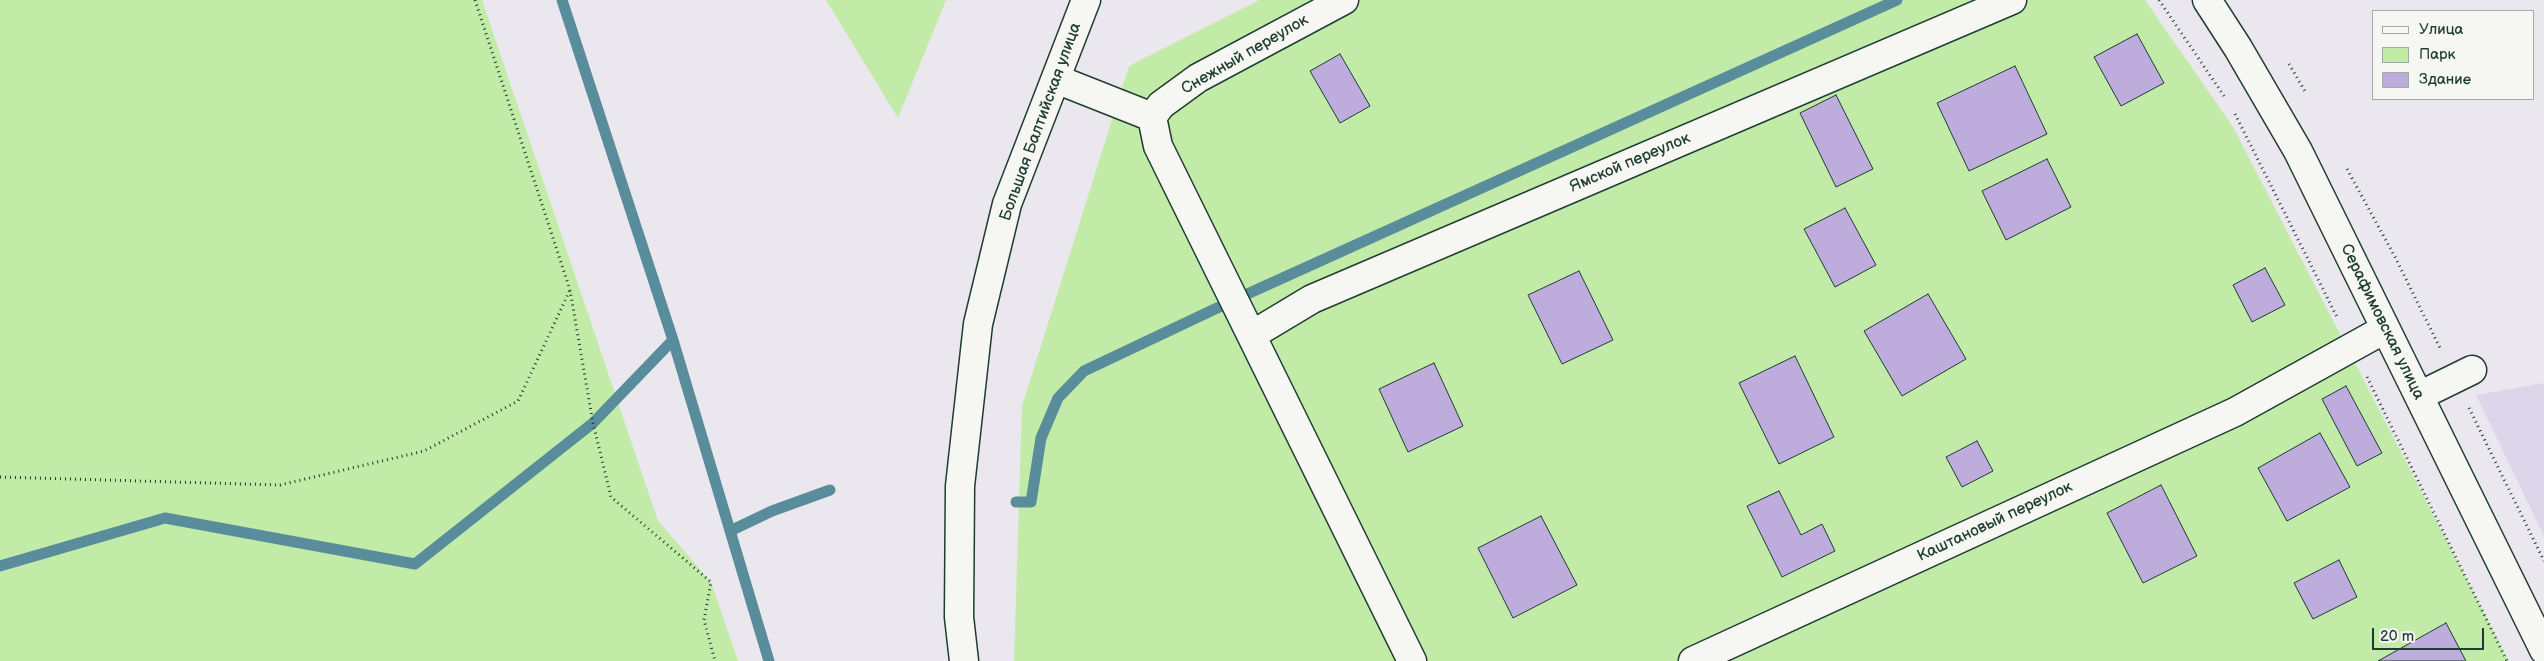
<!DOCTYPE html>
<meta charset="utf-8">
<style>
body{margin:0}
#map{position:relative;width:2544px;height:661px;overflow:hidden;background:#ebe7ee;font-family:"Balsamiq Sans",sans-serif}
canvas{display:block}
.legend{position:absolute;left:2372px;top:10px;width:162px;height:90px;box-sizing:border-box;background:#f6f6f2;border:1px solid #a0aca6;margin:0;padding:6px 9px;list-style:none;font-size:15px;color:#1f3d34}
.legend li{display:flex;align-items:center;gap:10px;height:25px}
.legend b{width:25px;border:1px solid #a0aca6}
.scale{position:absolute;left:2372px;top:628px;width:112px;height:22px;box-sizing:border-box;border:2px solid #1f3d34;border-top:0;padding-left:6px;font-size:15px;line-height:18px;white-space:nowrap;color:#1f3d34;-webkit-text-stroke:4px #f6f6f2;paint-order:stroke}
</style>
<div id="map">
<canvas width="2544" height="661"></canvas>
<ul class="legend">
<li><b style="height:6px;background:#f6f6f2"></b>Улица</li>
<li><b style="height:14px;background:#c1eba7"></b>Парк</li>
<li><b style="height:14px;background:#bdacdc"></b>Здание</li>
</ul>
<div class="scale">20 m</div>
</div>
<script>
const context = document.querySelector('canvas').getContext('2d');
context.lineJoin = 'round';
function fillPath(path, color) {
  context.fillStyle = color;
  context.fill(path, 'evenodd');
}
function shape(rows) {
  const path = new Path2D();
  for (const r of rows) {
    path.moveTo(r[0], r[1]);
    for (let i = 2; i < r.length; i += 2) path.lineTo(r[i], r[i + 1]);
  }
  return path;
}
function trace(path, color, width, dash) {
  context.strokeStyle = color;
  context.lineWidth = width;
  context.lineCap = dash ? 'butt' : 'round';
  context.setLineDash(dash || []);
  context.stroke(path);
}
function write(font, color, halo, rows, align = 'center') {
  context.font = font + ' "Balsamiq Sans",sans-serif';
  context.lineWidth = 4;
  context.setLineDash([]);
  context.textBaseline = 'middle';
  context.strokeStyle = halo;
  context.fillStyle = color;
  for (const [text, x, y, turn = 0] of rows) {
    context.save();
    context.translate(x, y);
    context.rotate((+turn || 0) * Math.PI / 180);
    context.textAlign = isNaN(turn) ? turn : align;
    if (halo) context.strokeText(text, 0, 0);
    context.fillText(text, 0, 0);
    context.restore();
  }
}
fillPath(shape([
 [2544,383,2544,536,2476,395]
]), '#ddd5e9');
fillPath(shape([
 [0,0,482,0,658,521,711,582,738,661,0,661],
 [826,0,946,0,898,118],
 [1259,0,2145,0,2233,127,2509,661,1014,661,1022,406,1129,66]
]), '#c1eba7');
trace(shape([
 [562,0,673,340,769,661],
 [1016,502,1031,502,1041,438,1058,398,1084,371,1234,300,1897,0],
 [730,531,772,511,830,490],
 [0,566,165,518,415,564,593,423,673,340]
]), '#598d9c', 11);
const building = shape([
 [2137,34,2164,83,2121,106,2094,57,2137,34],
 [1340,54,1370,106,1340,123,1310,71,1340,54],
 [2015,66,2047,134,1969,171,1937,103,2015,66],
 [1836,95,1873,169,1836,187,1800,113,1836,95],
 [2047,159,2071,207,2006,240,1982,191,2047,159],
 [1845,208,1876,265,1835,287,1804,229,1845,208],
 [2265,268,2285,305,2252,322,2233,285,2265,268],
 [1579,271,1613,340,1562,364,1528,295,1579,271],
 [1928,294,1966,359,1902,396,1864,331,1928,294],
 [1795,356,1834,437,1779,464,1739,383,1795,356],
 [1434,363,1463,426,1408,452,1379,389,1434,363],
 [2346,386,2382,453,2357,466,2322,399,2346,386],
 [2320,433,2350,487,2287,521,2258,468,2320,433],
 [1977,441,1993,471,1962,487,1946,457,1977,441],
 [2161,485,2197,556,2143,583,2107,513,2161,485],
 [1779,491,1801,535,1822,524,1835,551,1782,577,1747,506,1779,491],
 [1541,516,1577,585,1513,618,1478,548,1541,516],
 [2339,560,2357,597,2313,619,2294,583,2339,560],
 [2446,623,2466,661,2378,661,2446,623]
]);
fillPath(building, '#bdacdc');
trace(building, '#1f3d34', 1);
const minor = shape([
 [2207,0,2238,48,2298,151,2544,650],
 [1056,79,1152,117],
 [1152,117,1158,146,1412,661],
 [1152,117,1161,105,1198,78,1344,0],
 [1252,335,1312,299,2012,0],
 [2419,396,2472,370],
 [964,661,959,617,960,486,978,324,1007,204,1086,0],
 [1693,661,2235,412,2385,329]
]);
trace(minor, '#1f3d34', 31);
trace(shape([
 [475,0,570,290,593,423,611,497,711,582,704,620,715,661],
 [2159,0,2224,96],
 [2289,64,2306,93],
 [2235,114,2337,317],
 [2347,169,2395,257,2440,348],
 [2367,377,2507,661],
 [2469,408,2544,561],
 [0,477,280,485,424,451,518,401,570,290]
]), '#1f3d34', 3, [1, 4]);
trace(minor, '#f6f6f2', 28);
write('16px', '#1f3d34', '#f6f6f2', [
 ["Снежный переулок",1245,55,-30],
 ["Большая Балтийская улица",1041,122,-70],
 ["Ямской переулок",1630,163,-23],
 ["Серафимовская улица",2382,322,64],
 ["Каштановый переулок",1995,522,-25]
]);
</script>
